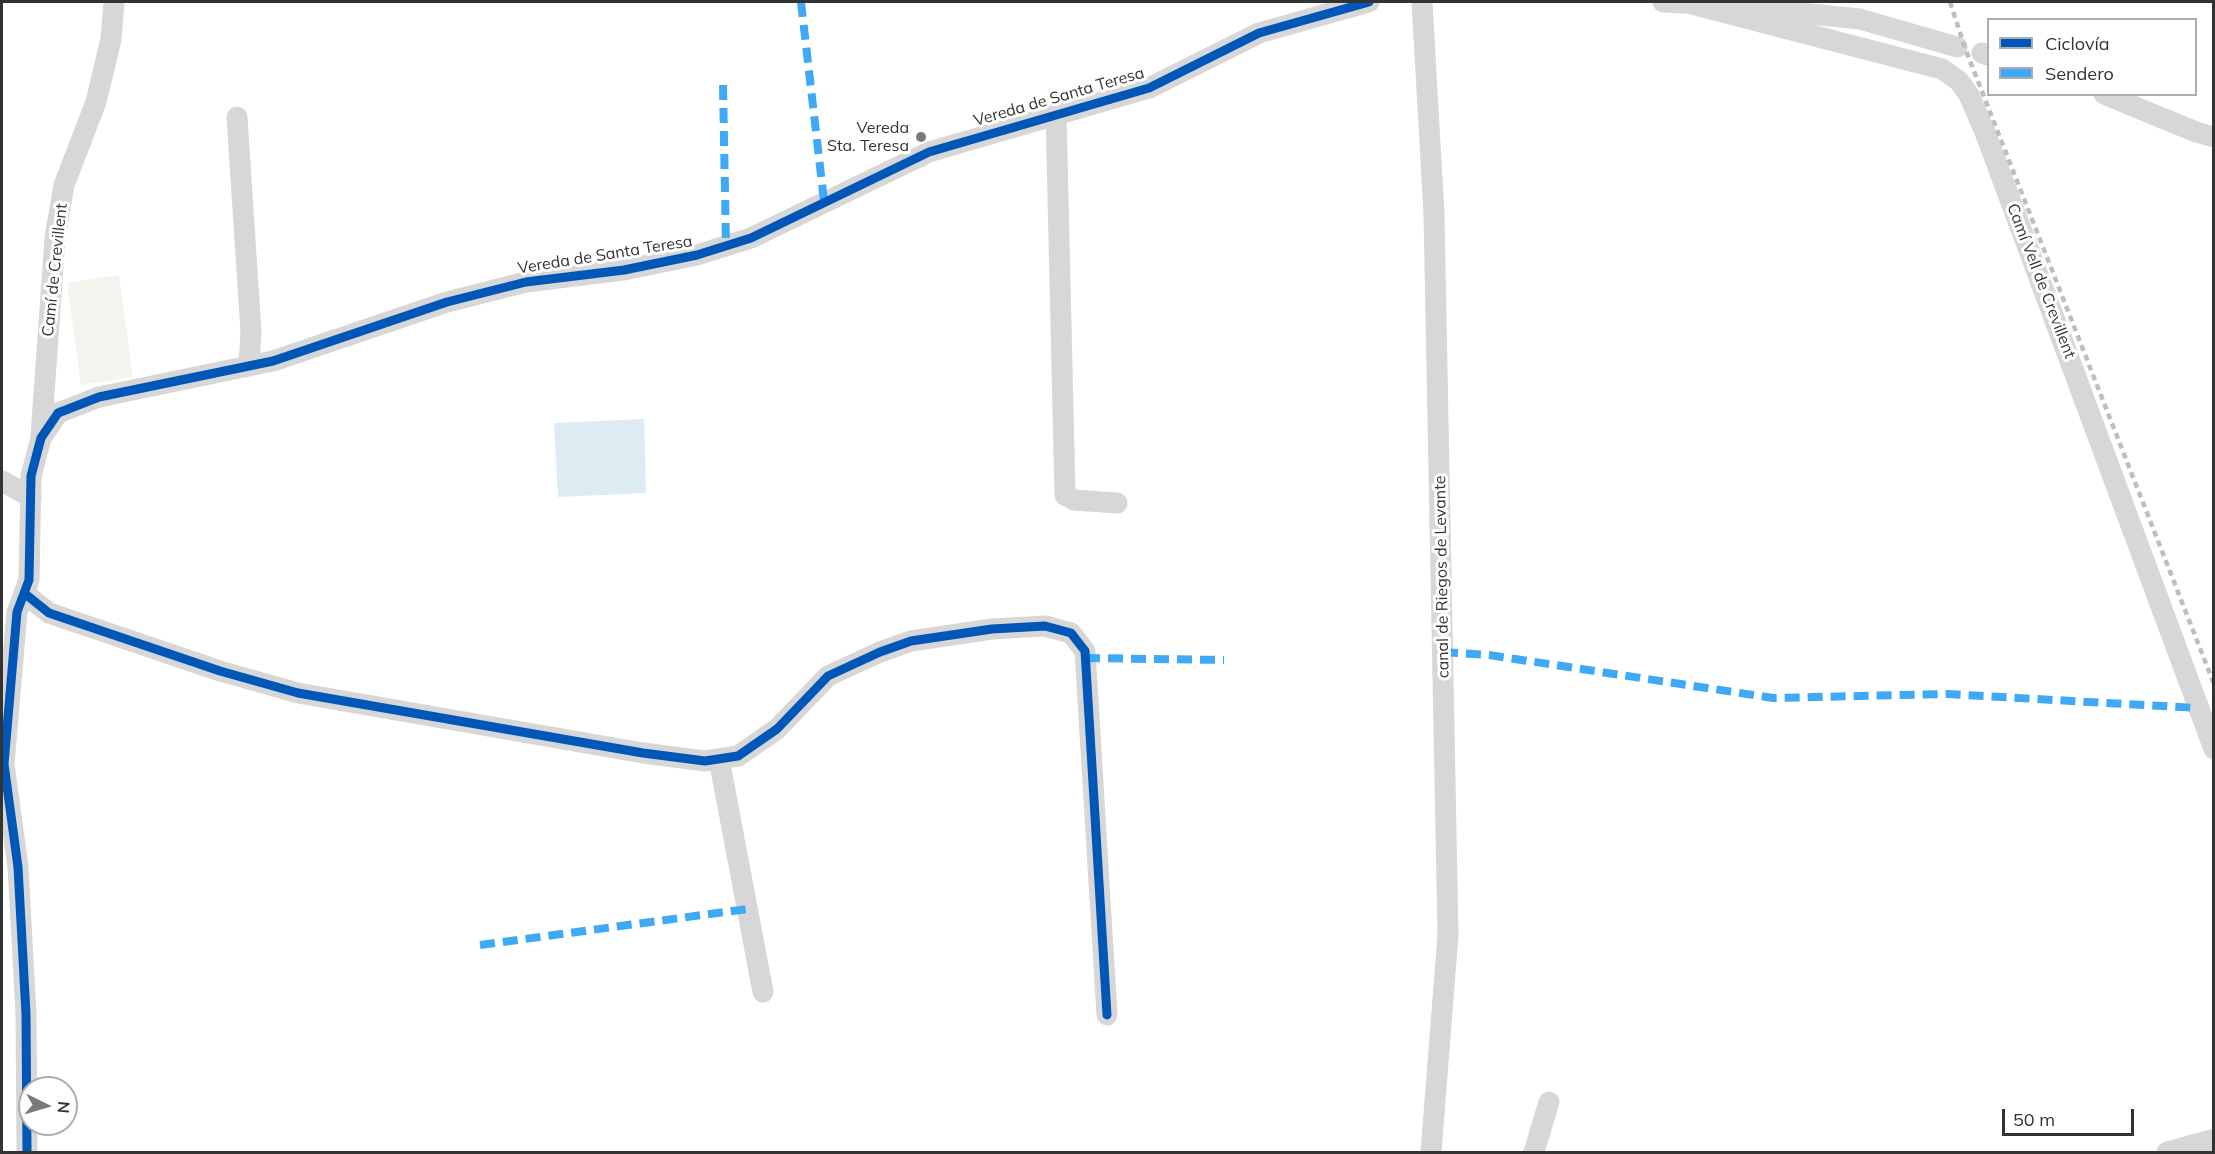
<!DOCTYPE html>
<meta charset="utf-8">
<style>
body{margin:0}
#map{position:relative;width:2215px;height:1154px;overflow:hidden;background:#fff;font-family:Mulish,sans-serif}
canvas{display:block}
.frame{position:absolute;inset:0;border:3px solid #333;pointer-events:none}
.legend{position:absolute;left:1987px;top:18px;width:210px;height:78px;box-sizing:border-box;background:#fff;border:2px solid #adadad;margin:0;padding:8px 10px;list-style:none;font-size:18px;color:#333}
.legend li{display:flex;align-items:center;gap:12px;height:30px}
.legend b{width:30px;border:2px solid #adadad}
.north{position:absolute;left:18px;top:1076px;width:60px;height:60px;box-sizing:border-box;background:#fff;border:2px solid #adadad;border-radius:50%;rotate:95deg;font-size:16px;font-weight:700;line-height:24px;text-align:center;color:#333}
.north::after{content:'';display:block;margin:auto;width:21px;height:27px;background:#7a7a7a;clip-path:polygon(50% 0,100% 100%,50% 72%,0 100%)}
.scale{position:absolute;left:2002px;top:1109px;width:132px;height:27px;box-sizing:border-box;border:3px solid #333;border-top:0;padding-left:8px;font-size:18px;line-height:21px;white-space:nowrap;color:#333;-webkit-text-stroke:4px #fff;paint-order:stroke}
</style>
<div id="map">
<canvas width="2215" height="1154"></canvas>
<div class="frame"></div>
<ul class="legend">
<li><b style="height:8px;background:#0057b8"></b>Ciclovía</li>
<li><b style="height:8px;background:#3fa9f5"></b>Sendero</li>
</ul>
<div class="north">N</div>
<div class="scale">50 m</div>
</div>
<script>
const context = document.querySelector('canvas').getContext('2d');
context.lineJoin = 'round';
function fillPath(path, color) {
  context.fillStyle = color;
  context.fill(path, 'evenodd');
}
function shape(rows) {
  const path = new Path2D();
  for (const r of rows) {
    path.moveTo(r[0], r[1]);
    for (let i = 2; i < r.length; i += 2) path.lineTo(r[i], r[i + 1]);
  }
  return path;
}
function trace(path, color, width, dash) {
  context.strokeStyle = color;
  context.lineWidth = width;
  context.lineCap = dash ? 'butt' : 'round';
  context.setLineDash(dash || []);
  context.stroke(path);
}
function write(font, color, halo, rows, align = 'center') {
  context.font = font + ' Mulish,sans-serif';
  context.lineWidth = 6;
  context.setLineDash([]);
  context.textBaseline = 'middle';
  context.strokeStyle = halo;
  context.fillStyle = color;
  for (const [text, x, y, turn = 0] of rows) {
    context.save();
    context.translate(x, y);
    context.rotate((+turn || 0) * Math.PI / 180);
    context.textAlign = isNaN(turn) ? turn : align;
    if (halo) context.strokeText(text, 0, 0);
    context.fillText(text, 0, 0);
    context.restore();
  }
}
fillPath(shape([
 [119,275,133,377,81,385,67,283]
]), '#f1f5ed');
fillPath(shape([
 [644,419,646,493,558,497,554,423]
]), '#ddebf3');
trace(shape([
 [1422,2,1434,214,1448,935,1431,1152],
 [1663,2,1701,4],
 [1688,3,1942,69,1959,81,1969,95,1985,132,2214,749],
 [1742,7,1860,19,1957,47],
 [1982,53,1988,55],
 [2104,94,2196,132,2214,137],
 [1056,113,1065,495,1074,500,1117,503],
 [237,117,251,332,249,365],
 [41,436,55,238,64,185,96,102,111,39,114,2],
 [2,481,31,497],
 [24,593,49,613,220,671,298,693,643,753,705,761,738,756,777,729,828,676,880,652,911,641,992,629,1045,626,1071,633,1085,651,1107,1015],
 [719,759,763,992],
 [27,1152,26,1014,18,867,4,764,17,612,29,580,31,476,41,438,58,413,99,397,273,361,447,302,526,282,624,270,697,255,751,238,929,152,1149,88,1259,33,1369,2],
 [1534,1152,1549,1102],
 [2167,1152,2214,1139]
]), '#d7d7d7', 21);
trace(shape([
 [1950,2,1965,48,2214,684]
]), '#bebebe', 4.5, [6, 4.5]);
trace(shape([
 [801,2,824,201],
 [723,85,726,246],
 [1443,652,1489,655,1773,698,1947,694,2197,708],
 [1085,658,1224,660],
 [480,945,747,909]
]), '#3fa9f5', 8, [15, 8]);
trace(shape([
 [24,593,49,613,220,671,298,693,643,753,705,761,738,756,777,729,828,676,880,652,911,641,992,629,1045,626,1071,633,1085,651,1107,1015],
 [27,1152,26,1014,18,867,4,764,17,612,29,580,31,476,41,438,58,413,99,397,273,361,447,302,526,282,624,270,697,255,751,238,929,152,1149,88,1259,33,1369,2]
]), '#0057b8', 9);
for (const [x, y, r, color] of [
 [921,137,6,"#7a7a7a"]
]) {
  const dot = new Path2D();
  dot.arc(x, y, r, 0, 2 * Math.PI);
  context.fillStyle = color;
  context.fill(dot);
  trace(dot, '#fff', 2);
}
write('16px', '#333', '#fff', [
 ["Vereda de Santa Teresa",1059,97,-16],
 ["Vereda de Santa Teresa",605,255,-9],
 ["Camí de Crevillent",55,270,-84],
 ["Camí Vell de Crevillent",2041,281,69],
 ["canal de Riegos de Levante",1442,577,-91]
]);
write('16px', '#333', '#fff', [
 ["Vereda",909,128],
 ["Sta. Teresa",909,146]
], 'right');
</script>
